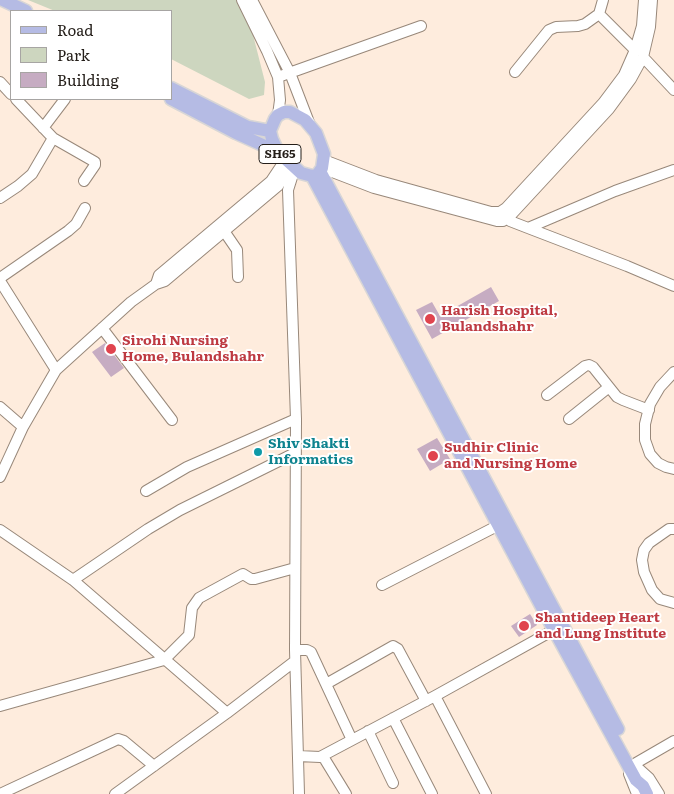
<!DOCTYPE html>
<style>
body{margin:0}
#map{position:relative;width:674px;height:794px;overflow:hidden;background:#feecdd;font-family:Literata,serif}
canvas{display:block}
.legend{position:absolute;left:10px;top:10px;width:162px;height:90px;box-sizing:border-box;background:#fff;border:1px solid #a7a5a3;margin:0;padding:6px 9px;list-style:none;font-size:15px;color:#241e19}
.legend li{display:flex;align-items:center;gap:10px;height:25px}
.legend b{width:25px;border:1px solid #a7a5a3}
</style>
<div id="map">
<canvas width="674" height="794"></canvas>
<ul class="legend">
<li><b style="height:6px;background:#b5bbe4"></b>Road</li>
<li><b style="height:14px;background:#cdd6bf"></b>Park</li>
<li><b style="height:14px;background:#c6acc2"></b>Building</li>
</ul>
</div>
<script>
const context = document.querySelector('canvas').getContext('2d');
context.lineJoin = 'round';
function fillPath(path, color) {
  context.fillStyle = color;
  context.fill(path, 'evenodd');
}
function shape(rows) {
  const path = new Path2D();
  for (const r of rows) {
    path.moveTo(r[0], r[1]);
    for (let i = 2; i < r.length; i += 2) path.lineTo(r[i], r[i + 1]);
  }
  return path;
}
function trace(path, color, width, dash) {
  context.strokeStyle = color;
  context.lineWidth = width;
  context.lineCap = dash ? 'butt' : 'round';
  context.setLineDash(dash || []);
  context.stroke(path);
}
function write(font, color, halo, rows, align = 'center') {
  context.font = font + ' Literata,serif';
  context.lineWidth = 4;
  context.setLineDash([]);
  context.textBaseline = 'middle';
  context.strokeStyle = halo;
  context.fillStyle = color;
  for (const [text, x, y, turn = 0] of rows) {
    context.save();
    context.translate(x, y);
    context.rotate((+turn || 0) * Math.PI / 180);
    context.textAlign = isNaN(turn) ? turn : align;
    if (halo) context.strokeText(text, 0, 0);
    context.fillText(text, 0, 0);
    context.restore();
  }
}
fillPath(shape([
 [28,0,236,0,252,31,265,82,264,95,249,99,171,59,171,11,55,11]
]), '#cdd6bf');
fillPath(shape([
 [491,287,499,301,432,339,416,310,432,302,440,316],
 [105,343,124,368,111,377,92,352],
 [437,438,450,459,430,471,417,449],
 [530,614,537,625,519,637,511,626]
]), '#c6acc2');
const minor = shape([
 [242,0,267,51,278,77,280,100,278,115],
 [252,0,290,73,310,125],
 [599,14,603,0],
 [643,57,674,90],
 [515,72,549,30,556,27,578,26,585,24,599,14,635,50],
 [278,77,421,26],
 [0,82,11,94],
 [43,128,65,99],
 [53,138,95,162,95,165,84,181],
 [324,160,376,180,491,212,500,212,506,208,603,103,624,75,635,50,642,26,644,0],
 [295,168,288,190,296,419,295,650,299,794],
 [322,168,374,188,497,221,503,221,511,215,609,109,631,79,643,57,650,27,652,0],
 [0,198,18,186,32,174,53,138,16,99],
 [502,214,510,221,528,228,627,266,674,286],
 [528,228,615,191,674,170],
 [224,231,237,250,238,277],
 [0,278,68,231,76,224,85,208],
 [0,281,56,370],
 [156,284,159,275,271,181,285,160],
 [102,328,172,420],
 [674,372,660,387,650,404,645,424,645,440,650,454,658,463,666,467,674,469],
 [547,395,585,366,589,365,593,367,617,397,623,400,649,410],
 [0,407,23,427],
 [569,419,609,387],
 [0,477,23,427,56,370,131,302,156,284,165,281,278,186,291,165],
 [146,491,187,467,296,419],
 [674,529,669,529,649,543,644,550,642,560,644,572,652,590,660,599,674,603],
 [0,530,73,580,227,713,295,661],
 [73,580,148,529,180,510,295,453],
 [382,585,499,525],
 [295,650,307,650,311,652,352,740],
 [326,684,393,646,398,649,426,701],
 [435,696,486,794],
 [0,706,164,660,189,635,192,608,199,598,243,574,251,579,255,579,295,568],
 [393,718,432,794],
 [368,731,393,783],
 [298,756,320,757,324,758,346,794],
 [320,757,435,696,561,626],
 [636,763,674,741],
 [639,769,649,778,659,794],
 [629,774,637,794],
 [0,794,118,739,124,741,154,766],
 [115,794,227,713]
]);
const major = shape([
 [3,0,26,11],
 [171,88,248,127,270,131],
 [171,99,236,133,278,152],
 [284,112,290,112,305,120,316,133,324,154,322,168,317,175,312,176,301,173,278,152,272,139,270,131,275,119,278,115,284,112],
 [320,171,618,729],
 [312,176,554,630,636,780,643,786,647,794]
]);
trace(minor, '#98887a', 12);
trace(major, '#d8d6d6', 15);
trace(minor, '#fff', 10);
trace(major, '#b5bbe4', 12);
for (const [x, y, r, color] of [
 [430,319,6,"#e0444e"],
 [111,349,6,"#e0444e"],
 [258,452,5,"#0f9aa8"],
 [433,456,6,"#e0444e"],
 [524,626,6,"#e0444e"]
]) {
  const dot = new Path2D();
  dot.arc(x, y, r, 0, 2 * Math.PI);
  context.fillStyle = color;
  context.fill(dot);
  trace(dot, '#fff', 2);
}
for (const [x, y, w] of [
 [280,154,42]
]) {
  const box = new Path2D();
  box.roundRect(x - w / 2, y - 9.5, w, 19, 4);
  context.fillStyle = '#fff';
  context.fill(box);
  trace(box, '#241e19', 1);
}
write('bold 12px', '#241e19', null, [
 ["SH65",280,154]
]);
write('bold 14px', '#be3a42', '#fff', [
 ["Harish Hospital,",441,311],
 ["Bulandshahr",441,327],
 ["Sirohi Nursing",122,341],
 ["Home, Bulandshahr",122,357],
 ["Sudhir Clinic",444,448],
 ["and Nursing Home",444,464],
 ["Shantideep Heart",535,618],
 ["and Lung Institute",535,634]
], 'left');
write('bold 14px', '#0d838f', '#fff', [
 ["Shiv Shakti",268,444],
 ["Informatics",268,460]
], 'left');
</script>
